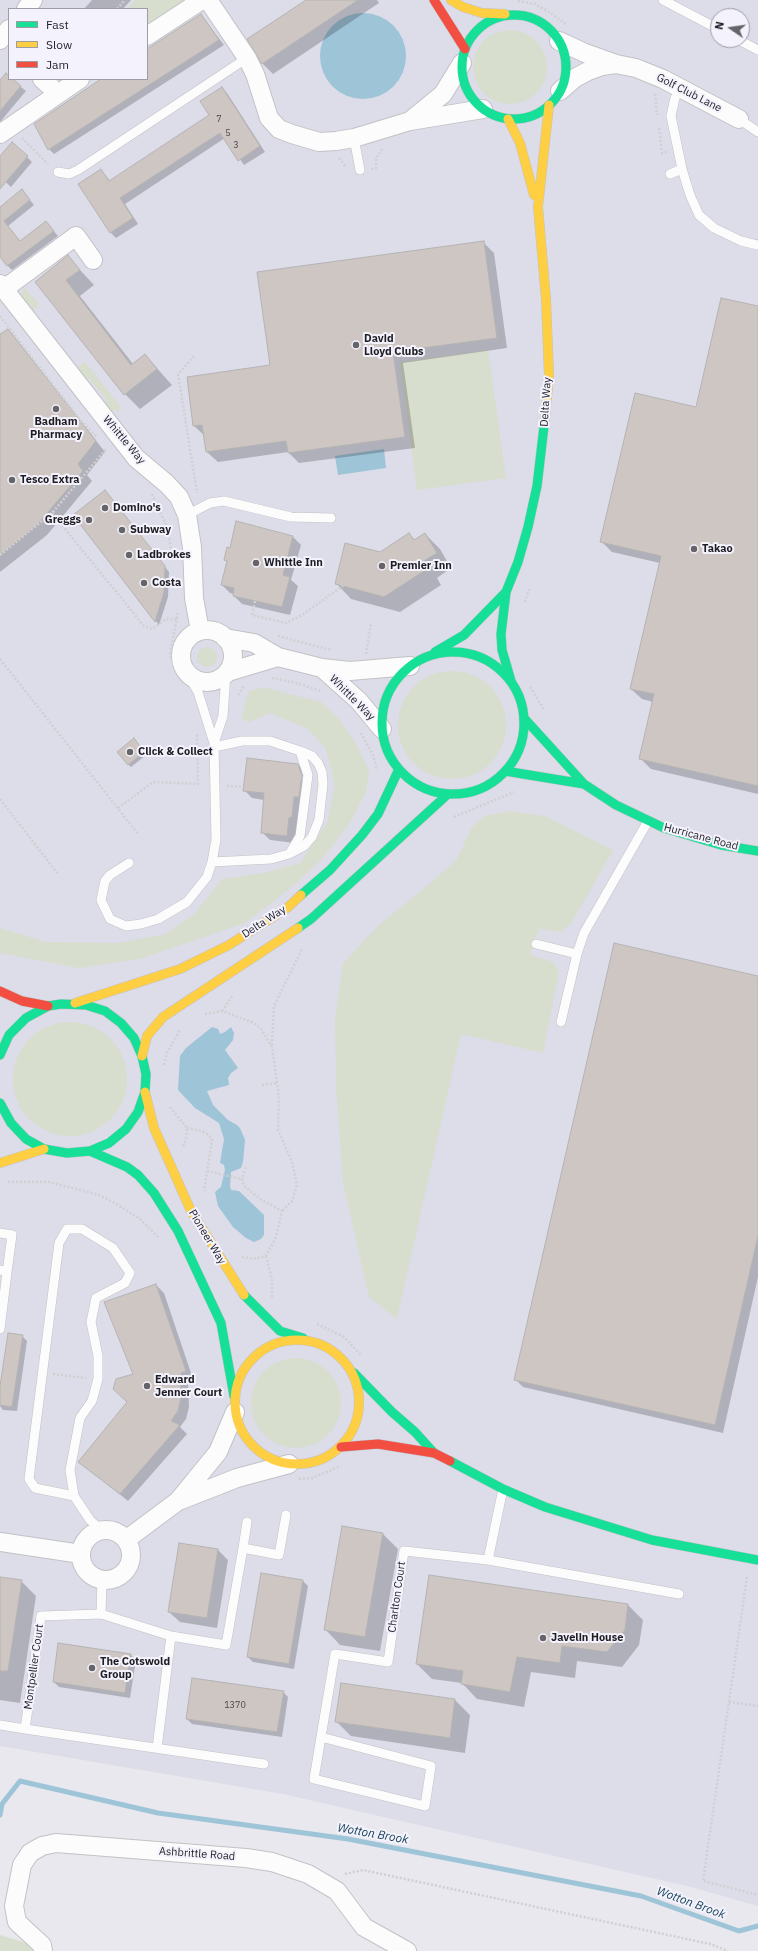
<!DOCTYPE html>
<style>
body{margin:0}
#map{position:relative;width:758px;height:1951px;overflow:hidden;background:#e8e8ee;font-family:"IBM Plex Sans",sans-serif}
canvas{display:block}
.legend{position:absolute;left:8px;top:8px;width:140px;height:72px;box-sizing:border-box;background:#f4f2fd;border:1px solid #9e9da5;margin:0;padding:5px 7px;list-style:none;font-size:12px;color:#1e1d22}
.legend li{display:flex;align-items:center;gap:8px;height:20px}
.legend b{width:20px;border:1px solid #9e9da5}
.north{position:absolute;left:710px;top:8px;width:40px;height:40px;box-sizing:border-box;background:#f4f2fd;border:1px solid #9e9da5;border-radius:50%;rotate:283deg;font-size:11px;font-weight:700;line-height:16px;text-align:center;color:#1e1d22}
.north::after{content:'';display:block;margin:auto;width:14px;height:18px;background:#656469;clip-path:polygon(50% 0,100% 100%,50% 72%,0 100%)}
</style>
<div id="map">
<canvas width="758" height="1951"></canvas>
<ul class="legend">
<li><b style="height:5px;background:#16e098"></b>Fast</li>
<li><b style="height:5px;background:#ffcf43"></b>Slow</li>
<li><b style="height:5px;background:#f24e42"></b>Jam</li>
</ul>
<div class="north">N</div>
</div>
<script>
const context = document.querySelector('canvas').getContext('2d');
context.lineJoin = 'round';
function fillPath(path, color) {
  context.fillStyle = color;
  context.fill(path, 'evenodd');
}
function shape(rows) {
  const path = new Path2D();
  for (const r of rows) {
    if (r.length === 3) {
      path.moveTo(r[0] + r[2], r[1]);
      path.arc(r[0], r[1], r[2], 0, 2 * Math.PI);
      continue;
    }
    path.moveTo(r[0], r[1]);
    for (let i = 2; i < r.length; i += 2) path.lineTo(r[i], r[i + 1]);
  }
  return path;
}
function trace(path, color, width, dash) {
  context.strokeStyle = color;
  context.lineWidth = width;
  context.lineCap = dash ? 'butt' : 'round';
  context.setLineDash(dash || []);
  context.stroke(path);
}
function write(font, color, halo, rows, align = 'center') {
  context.font = font + ' "IBM Plex Sans",sans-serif';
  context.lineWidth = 4;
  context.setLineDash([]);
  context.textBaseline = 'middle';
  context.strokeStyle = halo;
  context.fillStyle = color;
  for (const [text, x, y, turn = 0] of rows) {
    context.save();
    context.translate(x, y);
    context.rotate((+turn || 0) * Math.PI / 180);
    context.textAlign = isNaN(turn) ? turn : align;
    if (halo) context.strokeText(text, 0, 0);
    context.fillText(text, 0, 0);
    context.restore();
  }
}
fillPath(shape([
 [0,0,758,0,758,1906,691,1887,283,1794,0,1746],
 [9,9,147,9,147,79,9,79],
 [718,16,742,16,742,40,718,40]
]), '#dddce9');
fillPath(shape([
 [135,0,189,0,147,29,147,9,127,9],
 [510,67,37],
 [23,286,39,304,31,312,22,298],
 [488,350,506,478,417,490,400,362],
 [85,362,120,406,119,412,113,410,110,413,104,405,106,399,89,379,82,377,76,369],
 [207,657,10],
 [452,725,54],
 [263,687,321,702,339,719,357,745,369,771,366,792,350,823,320,861,293,886,245,923,140,959,79,968,0,953,0,928,46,942,119,943,166,934,194,914,222,879,264,873,300,863,327,823,335,784,325,747,307,728,269,713,250,722,241,719,249,691],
 [509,811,545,816,613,850,571,924,561,932,539,929,534,942,530,955,553,962,559,972,543,1053,461,1034,397,1319,369,1297,343,1182,336,1087,335,1019,343,963,379,925,433,881,457,859,472,827,485,816],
 [70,1079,57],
 [296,1403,45],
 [0,1935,36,1946,37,1951,0,1951]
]), '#d8decd');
fillPath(shape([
 [363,56,43],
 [384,449,386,468,338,475,335,456],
 [212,1027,218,1029,220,1034,225,1032,231,1027,234,1033,233,1040,225,1050,238,1068,231,1073,228,1078,229,1085,207,1091,213,1105,228,1120,237,1125,240,1128,245,1140,243,1162,241,1168,231,1172,230,1186,231,1190,239,1191,264,1215,264,1235,261,1239,254,1242,246,1238,233,1227,218,1206,215,1192,221,1187,225,1170,224,1165,220,1163,224,1139,219,1123,195,1108,178,1090,180,1056,186,1048]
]), '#9ec4d8');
fillPath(shape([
 [92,0,131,0,123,9,84,9],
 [308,0,377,0,379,3,273,74,262,63],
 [201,15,224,45,54,154,49,149,104,79,147,79,147,51],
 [9,77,9,79,11,79,26,91,0,122,0,81],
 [222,88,227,93,265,152,244,165,225,138,125,204,138,224,116,238,111,233,80,184,101,170,110,181,210,116],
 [0,157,27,157,32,162,11,187,0,177],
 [26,195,34,205,8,226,20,242,46,222,58,236,12,270,7,265,0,248,0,208],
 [483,242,494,253,507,348,403,363,415,448,299,463,288,452,218,462,207,452,205,436,194,426,271,366],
 [68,257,94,285,80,296,133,364,145,355,172,385,140,409,125,394,36,283],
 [758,307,758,794,651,769,640,758,653,702,642,699,631,689,660,563,612,552,602,542,697,409],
 [8,330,17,340,105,452,87,475,92,481,47,535,0,572,0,333,1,334],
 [109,496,169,572,168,597,159,625,74,516],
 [409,534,415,540,425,534,440,549,451,568,437,578,441,585,400,612,351,599,336,583],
 [293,537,301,545,291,580,298,586,290,615,242,604,234,596,234,594,230,593,222,585,227,562,225,560],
 [136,742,146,755,131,767,128,764],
 [298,765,306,773,300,825,297,825,295,843,270,840,262,832,264,800,252,798,244,790],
 [299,771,301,771,304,780,303,781],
 [758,977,758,1277,723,1433,523,1387,515,1379],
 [156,1285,164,1293,193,1379,188,1381,189,1407,186,1419,180,1427,187,1434,128,1501,80,1462,128,1402],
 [22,1336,27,1341,17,1411,3,1410,0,1406,0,1393],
 [383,1534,398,1549,380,1651,340,1645,325,1629],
 [218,1550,228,1560,217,1628,180,1622,169,1612],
 [430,1576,628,1605,643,1620,639,1645,622,1667,577,1661,575,1678,531,1672,524,1707,477,1699,462,1683,432,1679,417,1664],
 [0,1578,21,1581,36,1596,20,1703,0,1700],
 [303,1581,308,1586,294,1669,253,1662,248,1657],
 [131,1655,136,1660,130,1698,59,1687,54,1682],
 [341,1684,455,1700,470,1715,465,1753,351,1736,336,1721],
 [283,1692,288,1697,282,1737,192,1724,187,1719]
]), '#0003');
trace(shape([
 [0,1815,2,1804,20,1781,158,1813,348,1839,641,1896,739,1931,758,1926]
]), '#9ec4d8', 5);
const building = shape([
 [306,0,358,0,262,64,247,39,306,0],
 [201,14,219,40,48,150,34,124,101,79,147,79,147,49,201,14],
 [6,73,9,76,9,79,13,79,21,86,0,111,0,80,6,73],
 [222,87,260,146,238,161,220,133,120,198,133,218,110,233,78,184,101,169,109,181,209,115,200,101,222,87],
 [12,142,28,156,0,189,0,156,12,142],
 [22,189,30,200,4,221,20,241,46,221,54,231,7,266,0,257,0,207,22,189],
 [484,241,497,338,393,352,405,437,288,453,286,441,206,452,202,425,193,426,187,377,270,365,257,272,484,241],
 [68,255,80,270,66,280,131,365,145,354,157,369,124,395,35,282,68,255],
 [721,298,758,306,758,786,639,759,654,694,630,689,661,556,600,542,635,393,696,407,721,298],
 [8,329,96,441,78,464,83,471,37,525,0,555,0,334,8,329],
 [105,490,165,566,164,592,155,622,73,515,105,490],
 [236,521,293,536,283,575,290,577,282,607,233,596,234,588,221,585,227,561,224,560,227,547,230,548,236,521],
 [409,533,414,540,425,533,437,553,422,562,427,569,384,597,335,584,345,543,380,552,409,533],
 [134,738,144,752,128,765,117,752,134,738],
 [247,758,298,764,302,776,299,797,294,797,292,817,289,818,287,836,261,833,264,793,243,791,247,758],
 [614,943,758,976,758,1236,715,1425,514,1380,614,943],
 [156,1284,186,1371,181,1373,181,1398,178,1411,171,1421,180,1425,120,1494,78,1462,127,1402,113,1389,116,1379,133,1374,104,1302,156,1284],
 [8,1333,23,1335,12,1407,0,1405,0,1386,8,1333],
 [342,1526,383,1533,365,1637,324,1630,342,1526],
 [179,1543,218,1549,207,1618,168,1612,179,1543],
 [261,1573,303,1580,289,1664,247,1657,261,1573],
 [429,1575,628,1604,625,1630,607,1652,562,1646,560,1663,517,1657,510,1692,461,1684,463,1671,416,1664,429,1575],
 [0,1577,22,1580,8,1671,0,1671,0,1577],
 [58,1643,131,1654,125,1693,53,1682,58,1643],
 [192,1678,284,1691,277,1732,186,1719,192,1678],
 [341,1683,455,1699,450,1738,335,1722,341,1683]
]);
fillPath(building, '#cec6c2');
trace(building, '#b5b4b4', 1);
const lane = shape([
 [663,0,718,29],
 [739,40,758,50],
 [680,87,675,98,671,116,682,169,690,195,699,215,714,228,741,241,758,245],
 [739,119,758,132],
 [354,138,360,170],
 [58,172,69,174,78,170,247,58],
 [670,174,682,169],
 [187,515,210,503,224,501,291,517,331,518],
 [214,743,223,716,226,674],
 [214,747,242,741,270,741,300,751,308,775,300,836,290,853],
 [212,862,271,859,289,854,304,846,312,837,319,820,323,784,322,772,318,763,312,756,300,751],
 [129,863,110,875,105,881,101,900,110,919,126,926,141,924,158,919,187,902,207,877,212,862,216,840,214,743,198,692,188,674],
 [536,944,577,954],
 [561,1022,577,954,584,933,648,821],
 [0,1233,12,1235,7,1272],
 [0,1270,7,1272,0,1329],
 [74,1496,35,1488,29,1479,59,1243,67,1229,82,1229,113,1248,130,1273,125,1283,96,1298,91,1322,98,1356,98,1379,92,1401,80,1418,70,1470,74,1496,90,1520,101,1530],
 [243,1548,247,1522],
 [488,1560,503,1489],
 [101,1614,102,1580],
 [171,1636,226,1645,243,1548,279,1555,286,1515],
 [0,1725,25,1729],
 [321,1737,431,1766,425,1806,314,1779,321,1737,335,1654,388,1662,404,1551,488,1560,679,1594],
 [157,1748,171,1636,101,1614,41,1616,25,1729,264,1764]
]);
const street = shape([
 [208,0,247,58,255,74,269,118,279,129,292,134,319,142,336,141,354,138,410,121,483,109],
 [26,9,33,0],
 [147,36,202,0],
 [0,40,9,29],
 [559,41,585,53,616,64,636,68,663,79,739,119],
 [42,79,51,87,55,95],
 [560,91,575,78,588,71,602,66,616,64],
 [410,121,443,94,462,63],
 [0,134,80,79],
 [0,284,136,458,167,484,179,497,187,515,192,547,194,598,200,631],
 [4,289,76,236,93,260],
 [207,656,26],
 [225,638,254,643,278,657,322,668,350,671,410,666],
 [322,668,359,701,382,729],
 [228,672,278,657],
 [181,1500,237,1478,289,1464],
 [106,1555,25],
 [127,1539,178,1501,218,1452,235,1412],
 [0,1542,81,1554],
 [43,1951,42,1945,17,1922,14,1906,22,1865,30,1853,42,1846,56,1843,246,1858,272,1862,308,1874,337,1891,364,1927,407,1951]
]);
const fast = shape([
 [514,67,52],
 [435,652,464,635,506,592],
 [453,723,71],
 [511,681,502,650,501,634,506,592,518,562,528,527,537,486,545,418],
 [524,718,584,784,616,805,664,828,721,845,758,851],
 [505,771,584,784],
 [301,895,330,870,362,835,378,814,399,769],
 [298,928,311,919,448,794],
 [0,1055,9,1035,26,1018,48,1006,61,1004,86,1005,105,1011,121,1023,134,1038,142,1056,146,1074,145,1092,138,1112,126,1129,109,1143,90,1151,67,1153,44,1149,26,1139,11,1123,0,1103],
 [90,1151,127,1167,138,1175,154,1193,178,1231,221,1323,234,1396],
 [244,1295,280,1331,303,1338],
 [354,1373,392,1412,415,1432,434,1453],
 [450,1461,503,1489,545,1507,652,1540,758,1560]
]);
const slow = shape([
 [451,0,463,7,482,13,505,14],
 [508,119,520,143,534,195],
 [545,418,549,375,546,299,538,207,549,105],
 [75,1003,180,969,229,945,287,908,301,895],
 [142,1056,147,1036,163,1017,298,928],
 [145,1092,154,1128,191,1211,244,1295],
 [0,1163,44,1149],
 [297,1402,62]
]);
const jam = shape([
 [434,0,465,49],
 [0,991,22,1001,48,1006],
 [341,1447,378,1444,434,1453,450,1461]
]);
trace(lane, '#c2c2c6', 10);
trace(street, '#c2c2c6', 20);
trace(fast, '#c2c2c6', 10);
trace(slow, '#c2c2c6', 10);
trace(jam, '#c2c2c6', 10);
trace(shape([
 [518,1,535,4,552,14,567,25],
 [117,9,125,0],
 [655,94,657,115],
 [659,128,662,153,667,152],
 [22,138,48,164],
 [339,158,345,166],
 [371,169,376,168,376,158,383,148],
 [0,316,81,421,96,436],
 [194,356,178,374,197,493],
 [152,494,168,529,171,549,175,556],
 [52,513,144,626,152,629,166,619,177,619],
 [0,555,52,513,107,448],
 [255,601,252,615,286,623,302,615,343,586],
 [525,602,529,589],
 [278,636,331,650],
 [366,654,371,623],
 [0,659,138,834],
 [176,673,170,654,178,612],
 [272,678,296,683,321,691],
 [530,687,544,710],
 [238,695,244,686],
 [361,733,373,755,377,770],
 [227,786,243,787],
 [0,799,58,874],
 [118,808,153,782,198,784,197,734],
 [454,817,514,792],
 [222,1011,233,995],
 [205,1014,222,1011,254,1023,261,1029,272,1047,279,1096,278,1130,292,1162,297,1185,292,1201,282,1211],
 [272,1045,274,1006,302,949],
 [164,1065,167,1053,180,1030],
 [262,1085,278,1083],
 [170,1107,187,1128,186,1139,183,1147],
 [187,1128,202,1131,209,1135,212,1140,204,1191],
 [207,1171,242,1179],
 [8,1182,49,1182,99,1195,115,1203,140,1219,158,1237],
 [266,1256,272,1279,272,1297],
 [242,1257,253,1259,266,1256,276,1237,282,1211,260,1199,244,1186,242,1179,246,1167],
 [317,1324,344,1337,361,1355],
 [53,1374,86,1378],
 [299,1479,312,1478,341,1466],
 [747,1577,703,1881,758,1895],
 [729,1702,758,1706],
 [345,1874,363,1870,710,1944,728,1951]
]), '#d0d0d2', 2.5, [2, 2]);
trace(lane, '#fcfcfc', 9);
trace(street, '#fcfcfc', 18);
trace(fast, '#16e098', 9);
trace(slow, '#ffcf43', 9);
trace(jam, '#f24e42', 9);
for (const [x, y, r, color] of [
 [356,345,4,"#656469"],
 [56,409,4,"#656469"],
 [12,480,4,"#656469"],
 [105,508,4,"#656469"],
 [89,520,4,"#656469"],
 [122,530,4,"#656469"],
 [694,549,4,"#656469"],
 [129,555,4,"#656469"],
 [256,563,4,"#656469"],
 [382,566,4,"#656469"],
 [144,583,4,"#656469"],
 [130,752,4,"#656469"],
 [147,1386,4,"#656469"],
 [543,1638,4,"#656469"],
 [92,1668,4,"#656469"]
]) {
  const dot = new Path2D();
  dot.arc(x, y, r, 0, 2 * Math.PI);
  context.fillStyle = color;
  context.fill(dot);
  trace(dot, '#f4f2fd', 1.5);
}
write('9px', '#4a474a', null, [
 ["7",219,119],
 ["5",228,133],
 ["3",236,145],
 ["1370",235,1705]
]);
write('11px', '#1e1d22', '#f4f2fd', [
 ["Golf Club Lane",689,93,27],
 ["Delta Way",546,402,-86],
 ["Whittle Way",124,440,50],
 ["Whittle Way",352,698,45],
 ["Hurricane Road",701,837,15],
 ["Delta Way",264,922,-33],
 ["Pioneer Way",207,1237,59],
 ["Charlton Court",397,1597,-82],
 ["Montpellier Court",34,1667,-82],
 ["Ashbrittle Road",197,1854,4]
]);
write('bold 11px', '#1e1d22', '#f4f2fd', [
 ["David",364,339],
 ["Lloyd Clubs",364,352],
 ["Badham",56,422,"center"],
 ["Pharmacy",56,435,"center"],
 ["Tesco Extra",20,480],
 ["Domino's",113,508],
 ["Greggs",81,520,"right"],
 ["Subway",130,530],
 ["Takao",702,549],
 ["Ladbrokes",137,555],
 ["Whittle Inn",264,563],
 ["Premier Inn",390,566],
 ["Costa",152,583],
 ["Click & Collect",138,752],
 ["Edward",155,1380],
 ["Jenner Court",155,1393],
 ["Javelin House",551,1638],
 ["The Cotswold",100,1662],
 ["Group",100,1675]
], 'left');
write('italic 12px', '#164457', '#f4f2fd', [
 ["Wotton Brook",373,1834,10],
 ["Wotton Brook",691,1903,20]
]);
</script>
